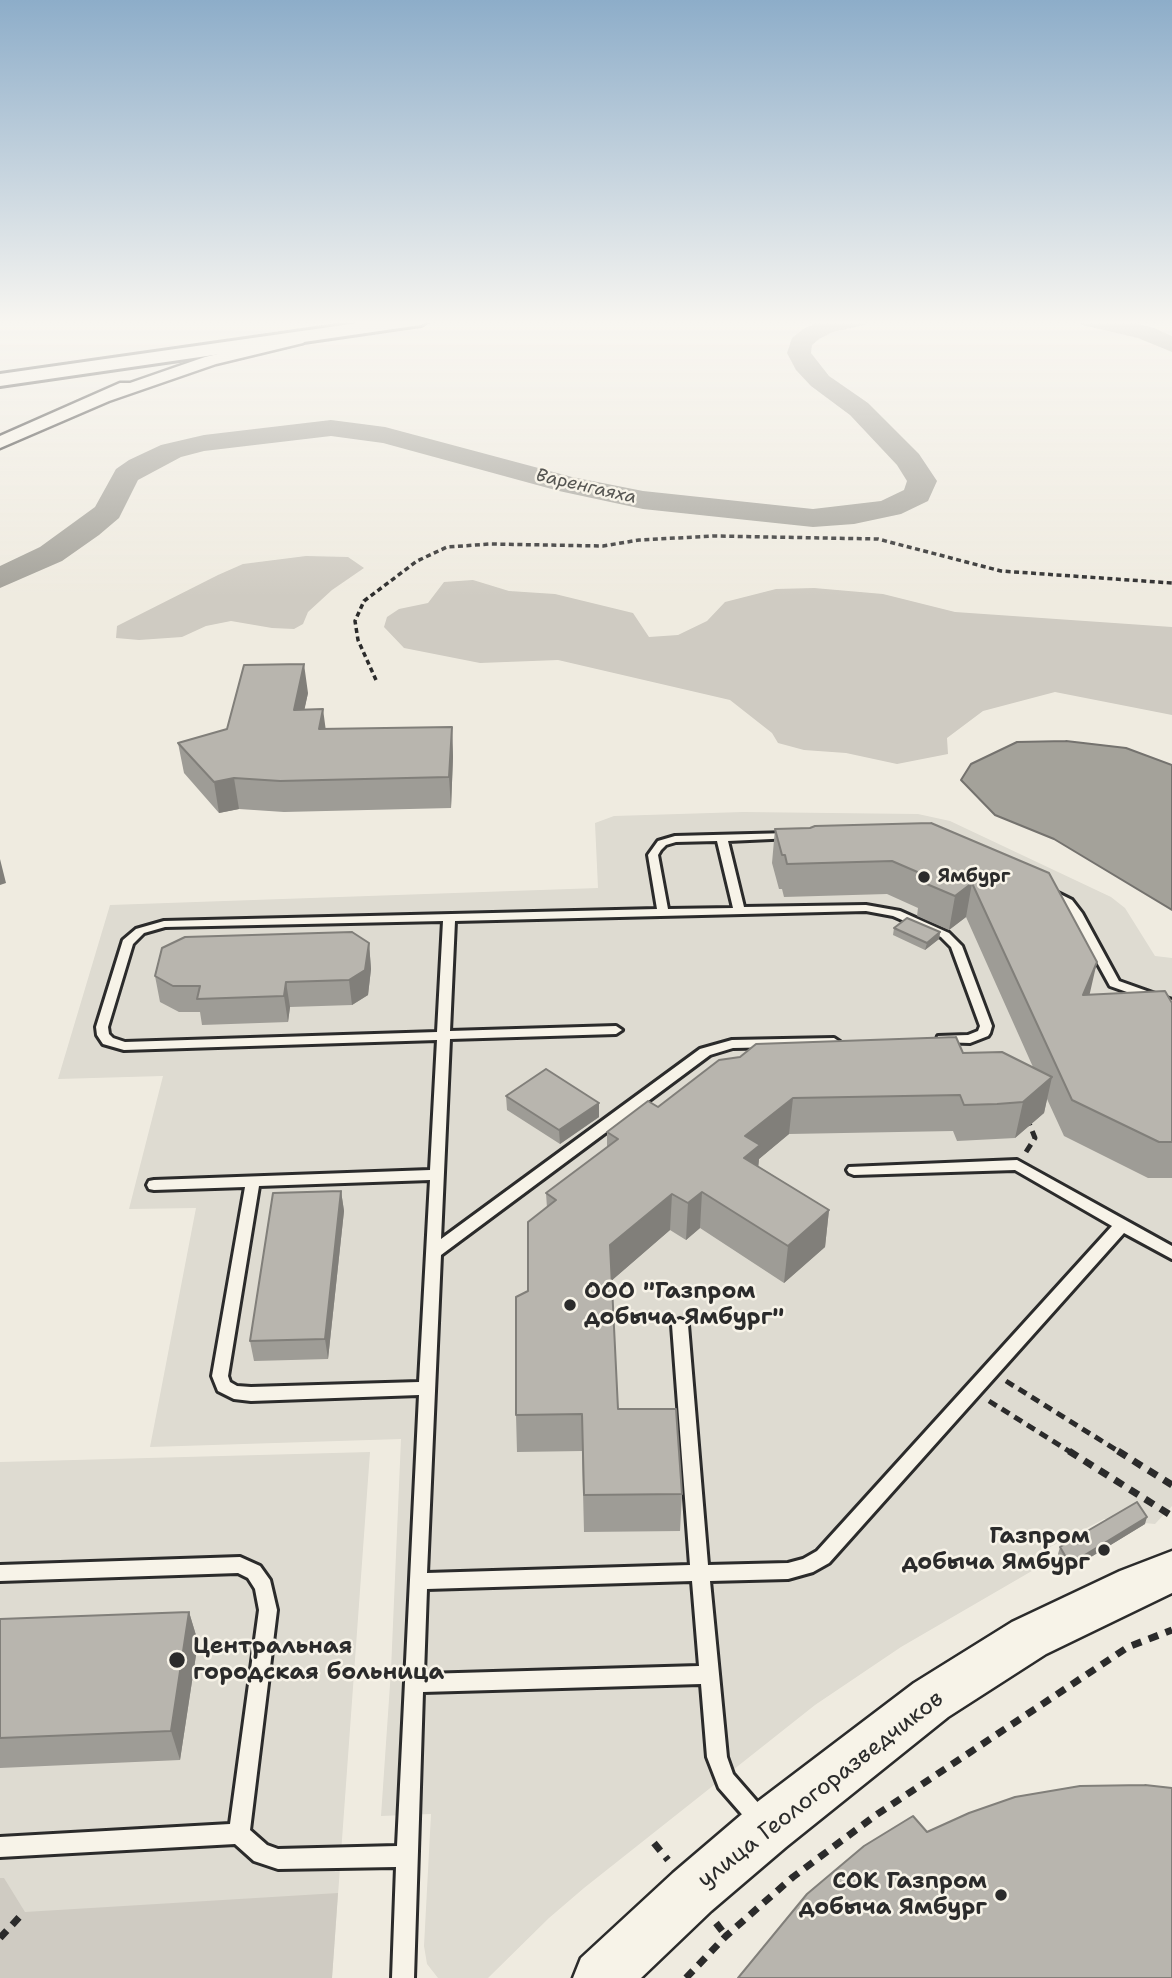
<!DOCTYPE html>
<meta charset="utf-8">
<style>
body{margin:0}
canvas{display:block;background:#efebe0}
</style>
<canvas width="1172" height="1978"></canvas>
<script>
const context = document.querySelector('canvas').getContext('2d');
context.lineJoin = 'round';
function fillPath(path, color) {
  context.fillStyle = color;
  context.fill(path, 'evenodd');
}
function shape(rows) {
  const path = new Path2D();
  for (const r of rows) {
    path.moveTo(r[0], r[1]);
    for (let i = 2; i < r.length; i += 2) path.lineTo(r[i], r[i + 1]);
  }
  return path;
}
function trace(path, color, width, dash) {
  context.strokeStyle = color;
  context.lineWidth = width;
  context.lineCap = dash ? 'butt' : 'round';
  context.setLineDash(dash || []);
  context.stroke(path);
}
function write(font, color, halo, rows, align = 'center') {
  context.font = font + ' "Shantell Sans",sans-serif';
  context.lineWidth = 5;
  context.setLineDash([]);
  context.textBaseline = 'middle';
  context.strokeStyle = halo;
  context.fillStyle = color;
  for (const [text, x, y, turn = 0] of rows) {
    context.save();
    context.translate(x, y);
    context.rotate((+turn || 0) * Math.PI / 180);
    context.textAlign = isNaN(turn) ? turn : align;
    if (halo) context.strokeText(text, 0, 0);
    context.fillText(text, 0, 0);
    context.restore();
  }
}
fillPath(shape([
 [743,812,918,814,950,821,1111,897,1125,908,1155,956,1172,958,1172,1506,1155,1524,1104,1519,1050,1547,1037,1568,901,1647,815,1705,584,1888,549,1918,488,1978,438,1978,427,1964,424,1946,431,1814,381,1816,391,1670,401,1439,150,1447,196,1208,129,1209,163,1076,58,1079,110,905,598,888,595,823,614,816],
 [370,1452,332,1978,0,1978,0,1462]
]), '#dedbd1');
fillPath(shape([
 [306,556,348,557,364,568,332,590,308,612,303,624,294,629,272,628,231,621,206,626,182,637,139,640,116,638,117,626,218,575,243,564],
 [473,580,509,591,555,594,633,613,649,637,678,635,707,621,725,602,776,589,814,588,883,594,955,612,1172,627,1172,715,1055,692,983,711,947,738,948,754,897,764,846,753,804,750,778,743,772,733,730,700,558,660,480,663,404,648,384,627,387,617,399,609,428,603,444,582],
 [0,1878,4,1878,25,1912,338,1893,332,1978,0,1978]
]), '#cfcbc2');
const water = shape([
 [1066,741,1126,748,1172,765,1172,910,1054,839,995,815,961,780,971,764,1017,742,1066,741]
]);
fillPath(water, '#a4a29a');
trace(water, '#74726e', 2);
fillPath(shape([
 [823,320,867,320,864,325,833,332,819,339,812,345,811,353,829,376,868,403,919,454,937,481,928,501,901,514,854,524,813,527,643,509,559,491,383,443,331,436,204,451,181,457,138,480,119,518,99,535,62,561,0,588,0,566,40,547,95,507,116,469,129,460,161,445,204,435,331,420,385,427,572,477,643,491,813,509,881,501,904,490,907,481,897,465,850,415,811,386,796,370,787,353,792,338,803,329,823,320],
 [1079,320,1122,320,1154,328,1172,336,1172,352,1138,338,1082,325,1079,320]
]), '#a4a29a');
const service = shape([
 [789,833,793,834,794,836,793,838,728,841,744,907,866,905,900,911,949,933,962,946,992,1026,990,1033,988,1036,970,1043,938,1042,937,1039,938,1036,968,1035,978,1031,980,1026,951,947,941,937,893,916,866,911,455,921,450,1031,616,1026,622,1030,616,1034,450,1039,441,1239,700,1049,732,1040,834,1038,840,1042,834,1046,733,1048,710,1055,441,1255,427,1573,690,1565,672,1325,675,1321,680,1319,685,1321,688,1325,708,1565,788,1563,803,1559,817,1551,1112,1226,1015,1170,854,1175,849,1173,847,1170,849,1167,1017,1160,1172,1246,1172,1259,1124,1233,829,1563,813,1572,788,1579,710,1581,727,1757,733,1774,767,1813,770,1820,767,1827,760,1830,753,1827,719,1788,707,1757,701,1684,423,1692,414,1978,392,1978,396,1867,278,1869,254,1861,235,1844,0,1857,0,1837,230,1824,259,1610,255,1589,248,1578,238,1573,0,1581,0,1565,240,1557,260,1566,270,1580,277,1610,250,1830,267,1845,278,1849,397,1846,419,1395,251,1401,234,1399,218,1391,212,1376,245,1187,154,1190,149,1189,147,1185,149,1181,154,1180,430,1170,437,1040,124,1050,103,1044,97,1035,96,1027,123,940,136,929,164,921,657,909,648,855,658,841,675,836,789,833],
 [717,841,733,908,668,909,658,855,661,850,666,845,676,842,717,841],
 [443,921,437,1032,125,1042,113,1038,109,1034,108,1027,133,944,144,933,165,927,443,921],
 [430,1180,419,1382,251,1387,237,1386,230,1382,228,1376,259,1186,430,1180],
 [692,1581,699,1666,424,1674,427,1589,692,1581],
 [1048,888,1072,900,1082,913,1119,981,1172,1000,1172,1008,1110,986,1070,913,1064,904,1042,891,1048,888]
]);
const tertiary = shape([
 [298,335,306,340,303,343,216,364,109,401,0,448,0,436,120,383,130,383,205,357,298,335],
 [1172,1551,1172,1593,1046,1654,948,1717,786,1847,711,1911,641,1978,573,1978,581,1958,673,1873,748,1809,914,1683,1012,1622,1120,1571,1172,1551]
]);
const trunk = shape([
 [379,320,430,320,421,325,0,386,0,374,379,320]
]);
trace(service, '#2b2b2b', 6);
trace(tertiary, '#2b2b2b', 5);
trace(trunk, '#2b2b2b', 6);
trace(shape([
 [604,322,612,320]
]), '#2b2b2b', 2.5, [3.5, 2.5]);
trace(shape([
 [376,680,358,640,355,621,364,601,417,561,447,547,490,544,603,546,639,540,714,536,878,539,1001,571,1172,583]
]), '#2b2b2b', 3.5, [5, 3.5]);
trace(shape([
 [1026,1152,1035,1138,1029,1123],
 [1006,1381,1121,1453],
 [989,1401,1072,1453]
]), '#2b2b2b', 5, [9, 6]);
trace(shape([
 [1069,1451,1172,1516],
 [1118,1451,1172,1485],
 [654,1843,668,1860],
 [716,1923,726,1936],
 [0,1938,24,1912],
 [686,1978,726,1936,793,1877,876,1815,1128,1647,1172,1630]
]), '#2b2b2b', 7, [10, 8]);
fillPath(service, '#f7f3e8');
fillPath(tertiary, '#f7f3e8');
fillPath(trunk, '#f7f3e8');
fillPath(shape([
 [308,693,304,710,325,729,452,727,453,757,451,808,284,812,239,809,219,813,184,773,178,743,227,729],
 [931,823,1090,995,1172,1003,1172,1178,1148,1178,1064,1136,1047,1099,1044,1113,1015,1138,957,1141,953,1131,789,1134,759,1159,758,1166,829,1210,825,1247,784,1283,700,1228,686,1240,670,1230,612,1280,618,1409,682,1494,680,1531,584,1532,582,1451,517,1452,516,1415,528,1291,547,1208,546,1193,607,1147,607,1132,658,1107,963,1053,1033,1067,966,917,949,930,917,916,918,908,887,894,784,897,782,889,779,889,772,863,775,829],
 [894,928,940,932,939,939,925,950,893,935],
 [369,943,371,969,368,995,352,1005,290,1007,288,1022,202,1025,200,1012,179,1012,160,1002,155,976],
 [506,1096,599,1117,560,1144,507,1110],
 [341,1191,344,1211,328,1359,254,1361,250,1341],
 [1145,1524,1068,1571,1058,1554,1060,1547],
 [189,1612,198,1642,180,1760,0,1768,0,1619]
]), '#9e9c96');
fillPath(shape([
 [304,664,308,693,298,740,294,710],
 [323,709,327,739,319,729],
 [452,727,453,757,451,808,449,777],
 [234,778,239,809,219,813,214,782],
 [0,859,6,883,0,885],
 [972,883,966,917,949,930,955,896],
 [940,932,939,939,925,950,927,943],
 [369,943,371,969,368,995,352,1005,349,980],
 [1097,962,1089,997,1083,995],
 [286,982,290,1007,288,1022,284,996],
 [1052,1077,1044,1113,1015,1138,1023,1102],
 [793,1098,789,1134,759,1159,757,1182,741,1194,745,1136],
 [599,1103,599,1117,560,1144,559,1130],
 [341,1191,344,1211,328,1359,325,1339],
 [702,1192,700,1228,686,1240,688,1203],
 [672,1194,670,1230,610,1282,610,1245],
 [829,1210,825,1247,784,1283,788,1246],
 [1147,1517,1145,1524,1068,1571,1070,1564],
 [189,1612,198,1642,180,1760,171,1731]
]), '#817f7a');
const building = shape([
 [304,664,294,710,323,709,319,729,452,727,449,777,280,781,234,778,214,782,178,743,227,729,244,665,304,664],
 [931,823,1049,873,1097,962,1083,995,1165,991,1172,1003,1172,1142,1159,1142,1072,1100,972,883,955,896,922,882,929,877,892,861,787,864,785,855,782,855,775,829,810,828,815,826,931,823],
 [907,918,940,932,927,943,894,928,907,918],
 [352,932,369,943,365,970,349,980,286,982,284,996,197,999,200,986,173,986,155,976,162,948,185,937,352,932],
 [956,1037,963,1053,1002,1052,1052,1077,1023,1102,997,1104,964,1105,960,1095,793,1098,745,1136,760,1145,744,1158,829,1210,788,1246,702,1192,688,1203,672,1194,610,1245,618,1409,676,1409,682,1494,584,1495,582,1414,516,1415,516,1297,528,1291,528,1222,556,1200,546,1193,618,1139,607,1132,648,1101,658,1107,719,1060,740,1057,756,1044,956,1037],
 [546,1069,599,1103,559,1130,506,1096,546,1069],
 [341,1191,325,1339,250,1341,273,1193,341,1191],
 [1137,1502,1147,1517,1070,1564,1060,1547,1137,1502],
 [189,1612,171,1731,0,1738,0,1619,189,1612],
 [1145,1785,1172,1788,1172,1978,738,1978,807,1894,864,1846,913,1816,927,1832,969,1813,1015,1797,1080,1786,1145,1785]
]);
fillPath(building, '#b8b5ae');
trace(building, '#817f7a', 2);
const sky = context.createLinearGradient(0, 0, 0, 597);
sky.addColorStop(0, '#8dadc9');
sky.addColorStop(0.54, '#f8f6f1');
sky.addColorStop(1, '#f8f6f100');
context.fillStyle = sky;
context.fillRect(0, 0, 1172, 597);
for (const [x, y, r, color] of [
 [924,877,7,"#2b2b2b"],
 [570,1305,7,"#2b2b2b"],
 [1104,1550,7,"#2b2b2b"],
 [177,1660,9,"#2b2b2b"],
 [1001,1895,7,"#2b2b2b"]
]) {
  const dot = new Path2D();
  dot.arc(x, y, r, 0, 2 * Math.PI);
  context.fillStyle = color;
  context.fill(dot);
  trace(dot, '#f7f3e8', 2.5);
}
write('italic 18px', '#555552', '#f7f3e8', [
 ["Варенгаяха",586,487,13]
]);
write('bold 19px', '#2b2b2b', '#f7f3e8', [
 ["Ямбург",938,877]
], 'left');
write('bold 23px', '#2b2b2b', '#f7f3e8', [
 ["ООО \"Газпром",584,1292],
 ["добыча Ямбург\"",584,1318],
 ["Газпром",1090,1537,"right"],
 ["добыча Ямбург",1090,1563,"right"],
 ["Центральная",193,1647],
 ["городская больница",193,1673],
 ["СОК Газпром",987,1882,"right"],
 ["добыча Ямбург",987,1908,"right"]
], 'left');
write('23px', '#2b2b2b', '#f7f3e8', [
 ["улица Геологоразведчиков",821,1790,-38]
]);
</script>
